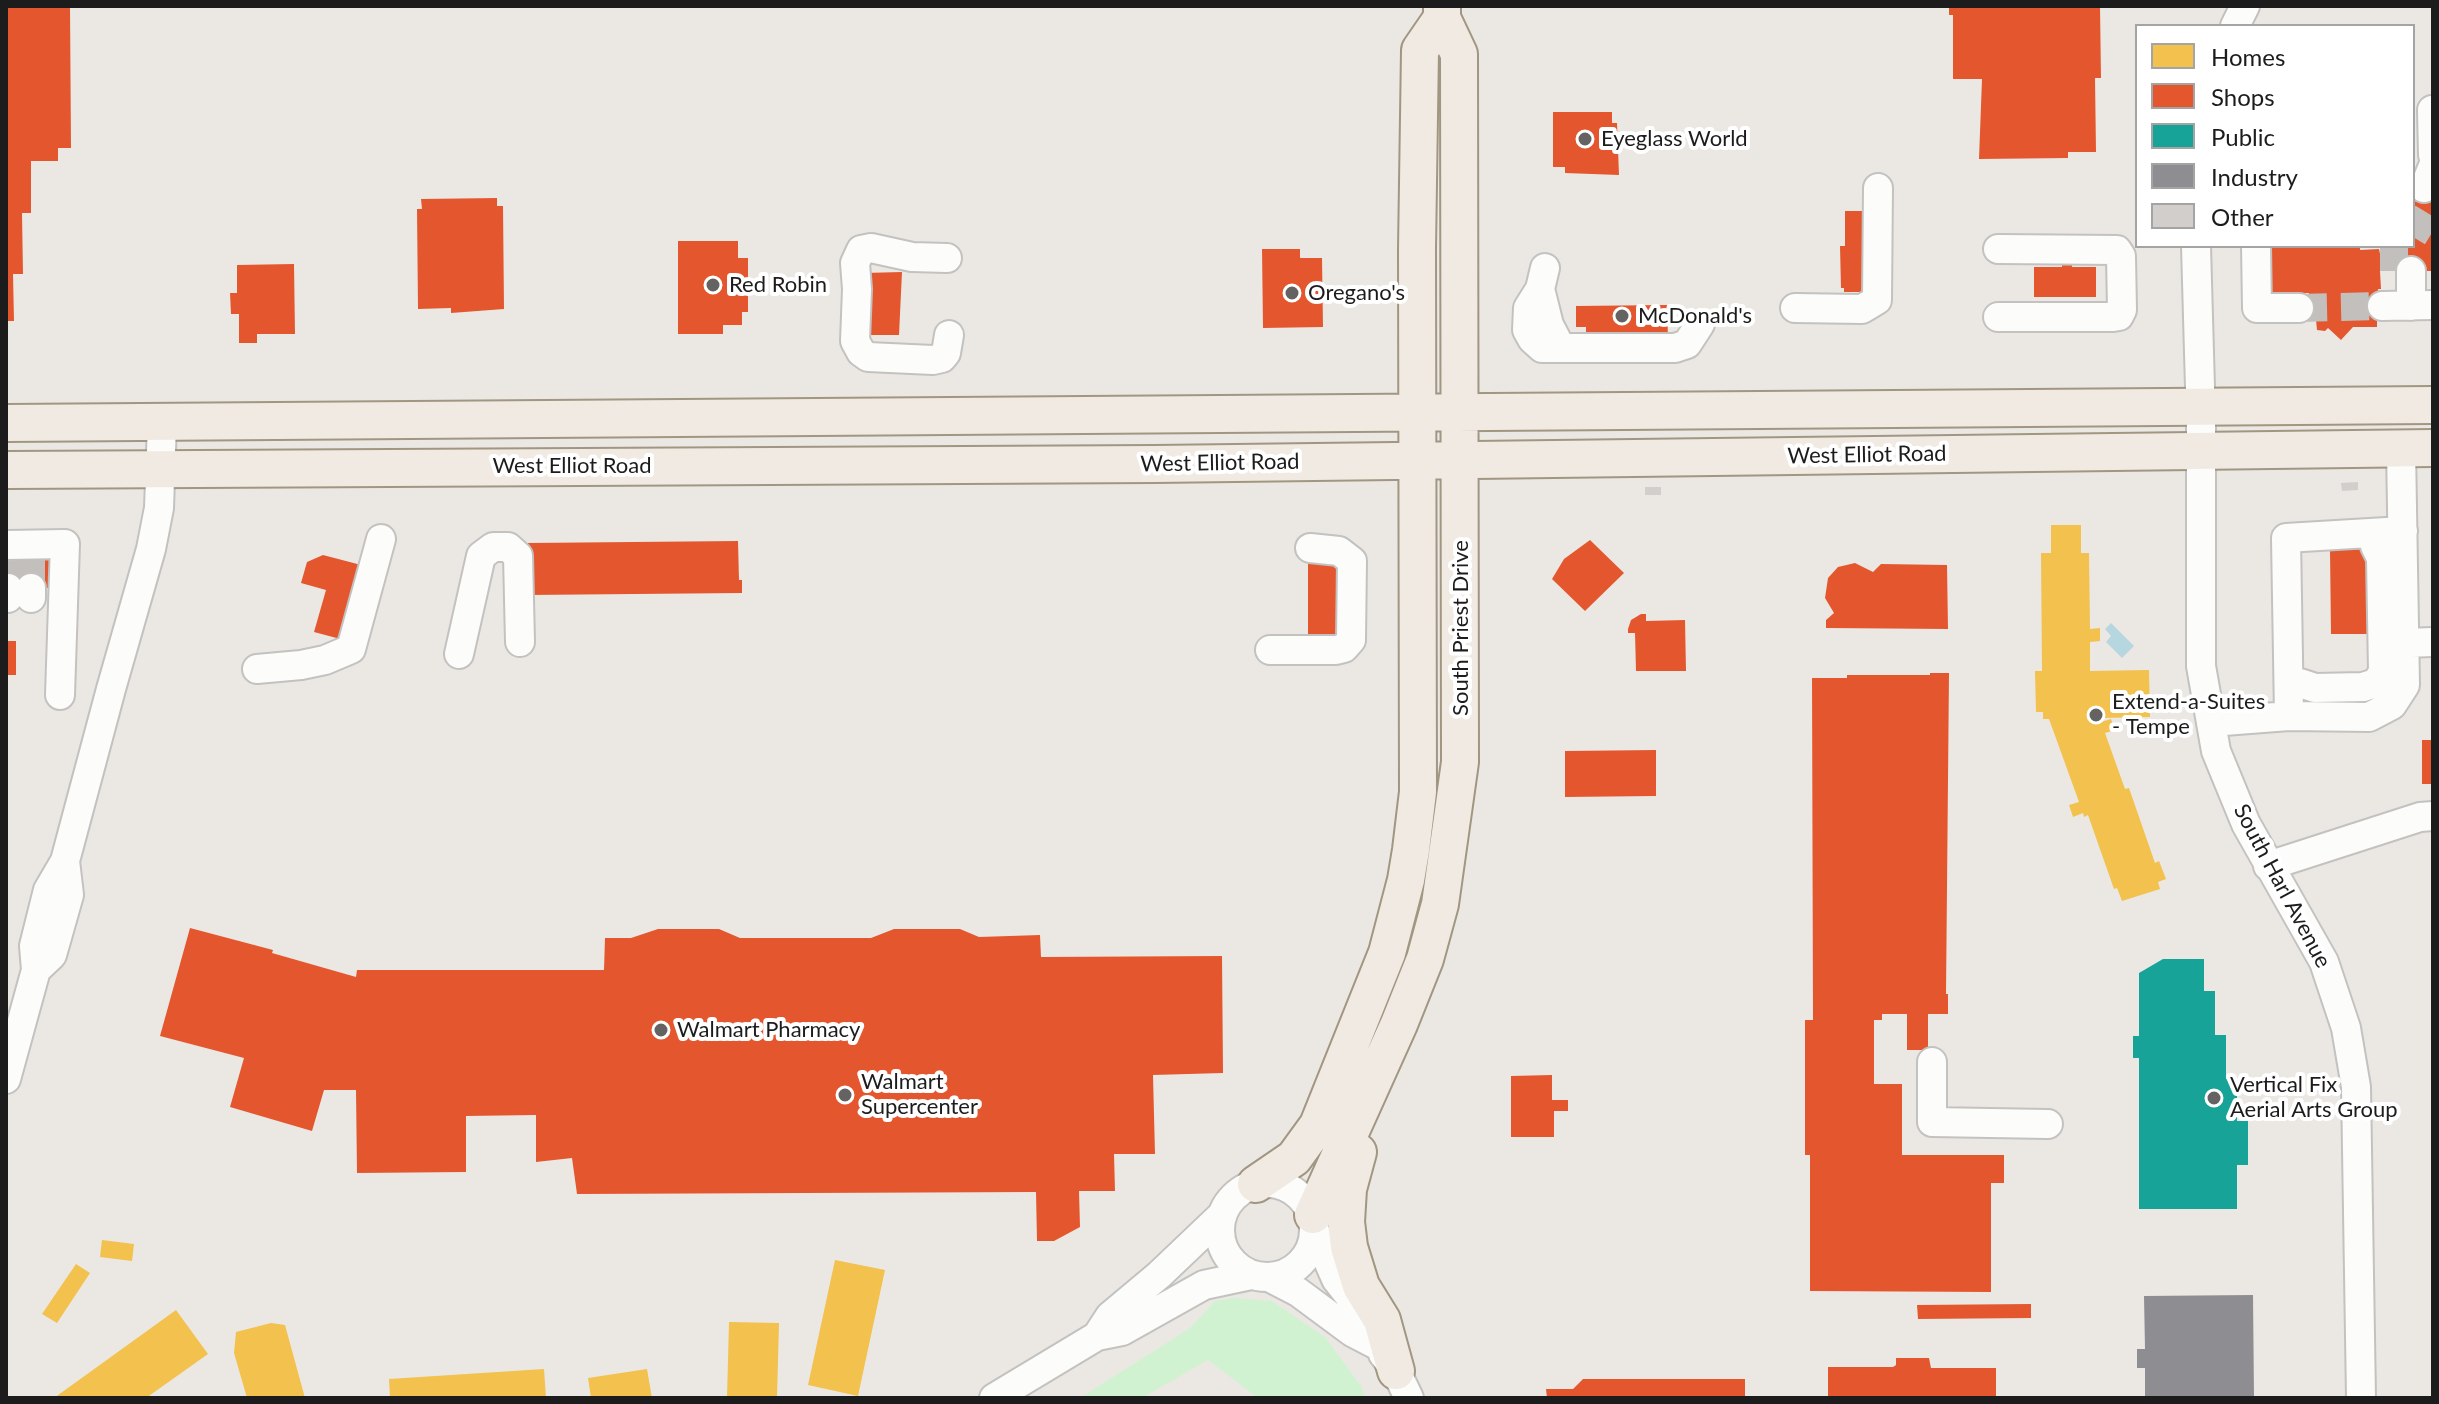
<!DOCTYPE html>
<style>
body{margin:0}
#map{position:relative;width:2439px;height:1404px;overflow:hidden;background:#ebe8e4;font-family:Lato,sans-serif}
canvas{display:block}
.frame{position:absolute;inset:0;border:8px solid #1c1c1c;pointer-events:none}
.legend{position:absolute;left:2135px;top:24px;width:280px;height:224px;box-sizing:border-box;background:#fff;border:2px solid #a4a4a4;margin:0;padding:10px 14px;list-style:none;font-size:24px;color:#1c1c1c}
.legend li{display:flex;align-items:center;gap:16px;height:40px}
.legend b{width:40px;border:2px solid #a4a4a4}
</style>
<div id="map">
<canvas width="2439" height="1404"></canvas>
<div class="frame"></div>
<ul class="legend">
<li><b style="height:22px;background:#f2c14e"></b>Homes</li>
<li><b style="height:22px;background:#e4572e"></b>Shops</li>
<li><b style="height:22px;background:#17a398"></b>Public</li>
<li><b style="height:22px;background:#8d8d92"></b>Industry</li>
<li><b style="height:22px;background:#d1cecb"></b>Other</li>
</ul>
</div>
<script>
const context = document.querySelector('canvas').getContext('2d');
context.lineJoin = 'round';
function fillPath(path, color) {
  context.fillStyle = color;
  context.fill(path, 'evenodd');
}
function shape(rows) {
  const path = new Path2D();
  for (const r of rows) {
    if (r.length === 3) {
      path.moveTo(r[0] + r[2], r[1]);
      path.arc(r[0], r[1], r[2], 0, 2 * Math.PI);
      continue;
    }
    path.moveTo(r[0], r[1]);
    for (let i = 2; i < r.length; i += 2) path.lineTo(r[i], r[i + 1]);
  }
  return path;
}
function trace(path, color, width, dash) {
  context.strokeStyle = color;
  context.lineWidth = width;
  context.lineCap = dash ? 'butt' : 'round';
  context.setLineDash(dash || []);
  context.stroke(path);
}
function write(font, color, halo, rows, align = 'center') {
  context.font = font + ' Lato,sans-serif';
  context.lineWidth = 8;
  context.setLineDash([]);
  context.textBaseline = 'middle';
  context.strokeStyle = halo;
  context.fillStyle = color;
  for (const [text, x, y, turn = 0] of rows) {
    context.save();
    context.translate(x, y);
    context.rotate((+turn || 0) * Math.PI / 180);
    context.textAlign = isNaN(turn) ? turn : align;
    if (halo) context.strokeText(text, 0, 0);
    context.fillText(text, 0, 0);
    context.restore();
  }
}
fillPath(shape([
 [1233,1298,1272,1301,1325,1337,1361,1386,1365,1398,1258,1398,1208,1360,1142,1398,1080,1398,1190,1328,1215,1301]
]), '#d1f2d0');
fillPath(shape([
 [2111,623,2134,646,2122,658,2106,642,2111,636,2105,629]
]), '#b6d7df');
fillPath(shape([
 [2051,525,2081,525,2081,553,2089,553,2090,629,2100,628,2100,641,2090,642,2090,671,2149,670,2150,717,2100,718,2101,722,2111,719,2115,730,2105,733,2125,789,2129,788,2155,863,2159,861,2166,879,2158,882,2160,889,2122,901,2117,888,2114,889,2088,815,2084,817,2083,813,2073,817,2069,805,2079,802,2049,719,2043,719,2043,712,2036,712,2035,671,2042,671,2041,553,2051,553],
 [102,1240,134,1244,132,1261,100,1257],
 [835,1260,885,1270,858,1396,808,1385],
 [76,1264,90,1273,57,1323,42,1314],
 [176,1310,208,1354,146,1398,54,1398],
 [729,1322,779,1323,777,1398,727,1398],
 [271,1323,285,1325,305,1398,247,1398,234,1353,236,1332],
 [544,1369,546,1398,390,1398,389,1379],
 [647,1369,652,1398,591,1398,588,1378]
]), '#f2c14e');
fillPath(shape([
 [6,6,70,6,71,148,58,148,58,161,31,161,31,213,22,213,23,274,13,274,14,321,6,321],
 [1949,6,2100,6,2101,78,2095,78,2096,152,2068,152,2068,158,1979,159,1982,79,1953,79,1953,15,1949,15],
 [1553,112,1612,112,1612,123,1617,123,1619,175,1565,173,1565,167,1553,167],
 [2433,193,2433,271,2380,271,2381,289,2378,289,2382,319,2377,319,2377,327,2353,327,2341,340,2328,328,2325,331,2317,330,2316,320,2299,320,2299,297,2309,296,2309,293,2261,293,2261,246,2344,246,2360,247,2360,250,2379,249,2380,254,2384,246,2413,246,2413,194],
 [497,198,497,206,503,206,504,309,451,313,451,308,418,309,417,209,422,209,421,199],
 [1845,211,1871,211,1866,292,1844,292,1844,288,1841,288,1840,246,1845,246],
 [678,241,738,241,738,258,748,258,748,312,742,312,742,325,723,325,723,334,678,334],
 [1262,249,1300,249,1300,258,1322,258,1323,327,1263,328],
 [2062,262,2072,262,2072,267,2096,267,2096,297,2034,297,2034,267,2062,267],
 [294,264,295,334,257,334,257,343,239,343,239,314,231,314,230,293,237,293,237,265],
 [902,272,899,335,864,335,864,273],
 [1667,305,1668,338,1586,345,1586,327,1576,327,1576,306],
 [1590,540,1624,573,1585,611,1552,579,1564,559],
 [738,541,739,580,742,580,742,593,528,595,528,543],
 [2367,549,2368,634,2331,634,2330,550],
 [323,555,365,566,344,640,314,632,326,590,301,583,307,562],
 [6,559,54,559,54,588,6,588],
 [1339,559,1342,635,1308,635,1308,563],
 [1855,563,1873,572,1881,564,1947,565,1948,629,1826,628,1826,620,1834,613,1825,598,1828,578,1838,567],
 [1641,614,1646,614,1646,621,1685,620,1686,671,1636,671,1635,633,1628,633,1628,629,1631,620],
 [6,641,16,641,16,675,6,675],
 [1930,673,1949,673,1946,994,1948,994,1948,1014,1928,1014,1928,1050,1907,1050,1907,1014,1882,1014,1882,1020,1874,1020,1874,1084,1902,1084,1902,1155,2004,1155,2004,1183,1991,1183,1991,1292,1810,1291,1810,1155,1805,1155,1805,1020,1813,1020,1812,678,1847,678,1847,675,1930,675],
 [2422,740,2433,740,2433,784,2422,784],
 [1656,750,1656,796,1565,797,1565,751],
 [190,928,273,950,272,953,356,977,357,970,604,970,605,938,631,938,658,929,719,929,740,938,871,938,894,929,960,929,979,937,1040,935,1041,957,1222,956,1223,1073,1153,1075,1155,1154,1114,1154,1115,1191,1079,1191,1080,1227,1054,1241,1037,1241,1036,1192,577,1194,572,1158,536,1162,536,1115,466,1116,466,1172,357,1173,356,1090,324,1090,312,1131,230,1107,244,1058,160,1036],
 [1552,1075,1552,1100,1568,1100,1568,1111,1554,1111,1554,1137,1511,1137,1511,1076],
 [2031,1304,2031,1318,1918,1319,1917,1305],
 [1896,1358,1929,1358,1931,1368,1996,1368,1996,1398,1828,1398,1828,1367,1893,1367,1896,1365],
 [1583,1379,1745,1379,1745,1398,1547,1398,1546,1389,1573,1389]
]), '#e4572e');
fillPath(shape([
 [2163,959,2204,959,2204,991,2215,991,2215,1035,2226,1035,2226,1079,2237,1079,2237,1121,2248,1121,2248,1165,2237,1165,2237,1209,2139,1209,2139,1058,2133,1058,2133,1036,2139,1036,2139,973]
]), '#17a398');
fillPath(shape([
 [2253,1295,2254,1398,2145,1398,2145,1368,2137,1368,2137,1349,2145,1349,2144,1296]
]), '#8d8d92');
fillPath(shape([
 [2358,482,2358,490,2342,491,2341,483],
 [1645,487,1661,487,1661,495,1645,495]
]), '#d1cecb');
trace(shape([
 [2413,237,2433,204],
 [2394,246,2394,271],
 [2299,308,2382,306],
 [8,559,8,588],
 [31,559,31,588]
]), '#c2bfbc', 28, [28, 14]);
const minor = shape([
 [2235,26,2245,6],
 [2432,110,2433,155],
 [2424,188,2433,166],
 [2196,246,2201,423,2201,666,2216,751,2246,824,2324,962,2346,1028,2356,1087,2361,1398],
 [2256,246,2257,308,2299,308],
 [1998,249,2117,250,2121,256,2122,310,2119,316,2113,317,1998,317],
 [947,258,912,257,871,248,861,250,855,263,857,289,855,341,861,352,868,357,933,360,942,358,946,353,949,335],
 [1545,268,1540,289,1549,325,1561,348],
 [2411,271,2411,306],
 [1540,289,1528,308,1527,330,1532,339,1542,348,1675,348,1687,344,1700,324],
 [2382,306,2433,305],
 [1795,308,1862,309,1877,300,1878,188],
 [6,545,65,544,60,695],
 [31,588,31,598],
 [8,598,8,588],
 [2405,643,2433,642],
 [1270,650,1336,650,1344,648,1351,640,1352,561,1339,551,1310,548],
 [459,654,481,556,493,547,508,547,518,556,520,642],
 [257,669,301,665,325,660,351,649,381,539],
 [2300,683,2315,688,2363,687,2376,683,2383,672,2381,558,2375,546],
 [2289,716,2286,538,2403,531],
 [2211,722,2289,716,2369,717,2392,705,2405,685,2401,449],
 [2268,866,2420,817,2433,816],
 [36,970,52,955,69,895,65,861],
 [1932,1062,1932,1122,2048,1124],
 [6,1079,36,970,34,946,48,890,65,861,111,689,151,549,159,508,162,423],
 [1267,1230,47],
 [1315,1231,1336,1279,1366,1317],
 [1269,1277,1298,1292,1352,1332,1377,1345],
 [1097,1336,1110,1316,1159,1275,1222,1215],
 [1383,1354,1396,1371,1409,1398],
 [994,1398,1097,1336,1122,1331,1204,1285,1251,1275]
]);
const major = shape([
 [6,423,2433,405],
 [6,470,1155,464,2433,448],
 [1358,1152,1348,1189,1346,1222,1349,1247,1361,1286,1382,1320,1396,1371],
 [1256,1184,1294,1158,1318,1125,1387,953,1406,880,1411,850,1418,792,1417,249,1420,50,1442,18],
 [1313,1215,1399,1024,1425,959,1440,904,1460,762,1459,54,1442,18,1442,6]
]);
trace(minor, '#c3c2c0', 32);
trace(major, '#a19681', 40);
trace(minor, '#fcfcfb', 28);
trace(major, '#f0eae2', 36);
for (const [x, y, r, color] of [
 [1585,139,8,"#646362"],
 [713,285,8,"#646362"],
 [1292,293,8,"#646362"],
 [1622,316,8,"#646362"],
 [2096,715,8,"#646362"],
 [661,1030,8,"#646362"],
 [845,1095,8,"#646362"],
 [2214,1098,8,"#646362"]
]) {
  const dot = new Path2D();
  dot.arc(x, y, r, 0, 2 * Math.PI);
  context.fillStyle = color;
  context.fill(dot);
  trace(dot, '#fff', 3);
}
write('22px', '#1c1c1c', '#fff', [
 ["Eyeglass World",1601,139],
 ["Red Robin",729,285],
 ["Oregano's",1308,293],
 ["McDonald's",1638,316],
 ["Extend-a-Suites",2112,702],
 ["- Tempe",2112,727],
 ["Walmart Pharmacy",677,1030],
 ["Walmart",861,1082],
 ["Supercenter",861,1107],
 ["Vertical Fix",2230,1085],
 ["Aerial Arts Group",2230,1110]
], 'left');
write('22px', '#1c1c1c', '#fff', [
 ["West Elliot Road",1867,455,-1],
 ["West Elliot Road",1220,463,-1],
 ["West Elliot Road",572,466],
 ["South Priest Drive",1461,628,-90],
 ["South Harl Avenue",2282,886,62]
]);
</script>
